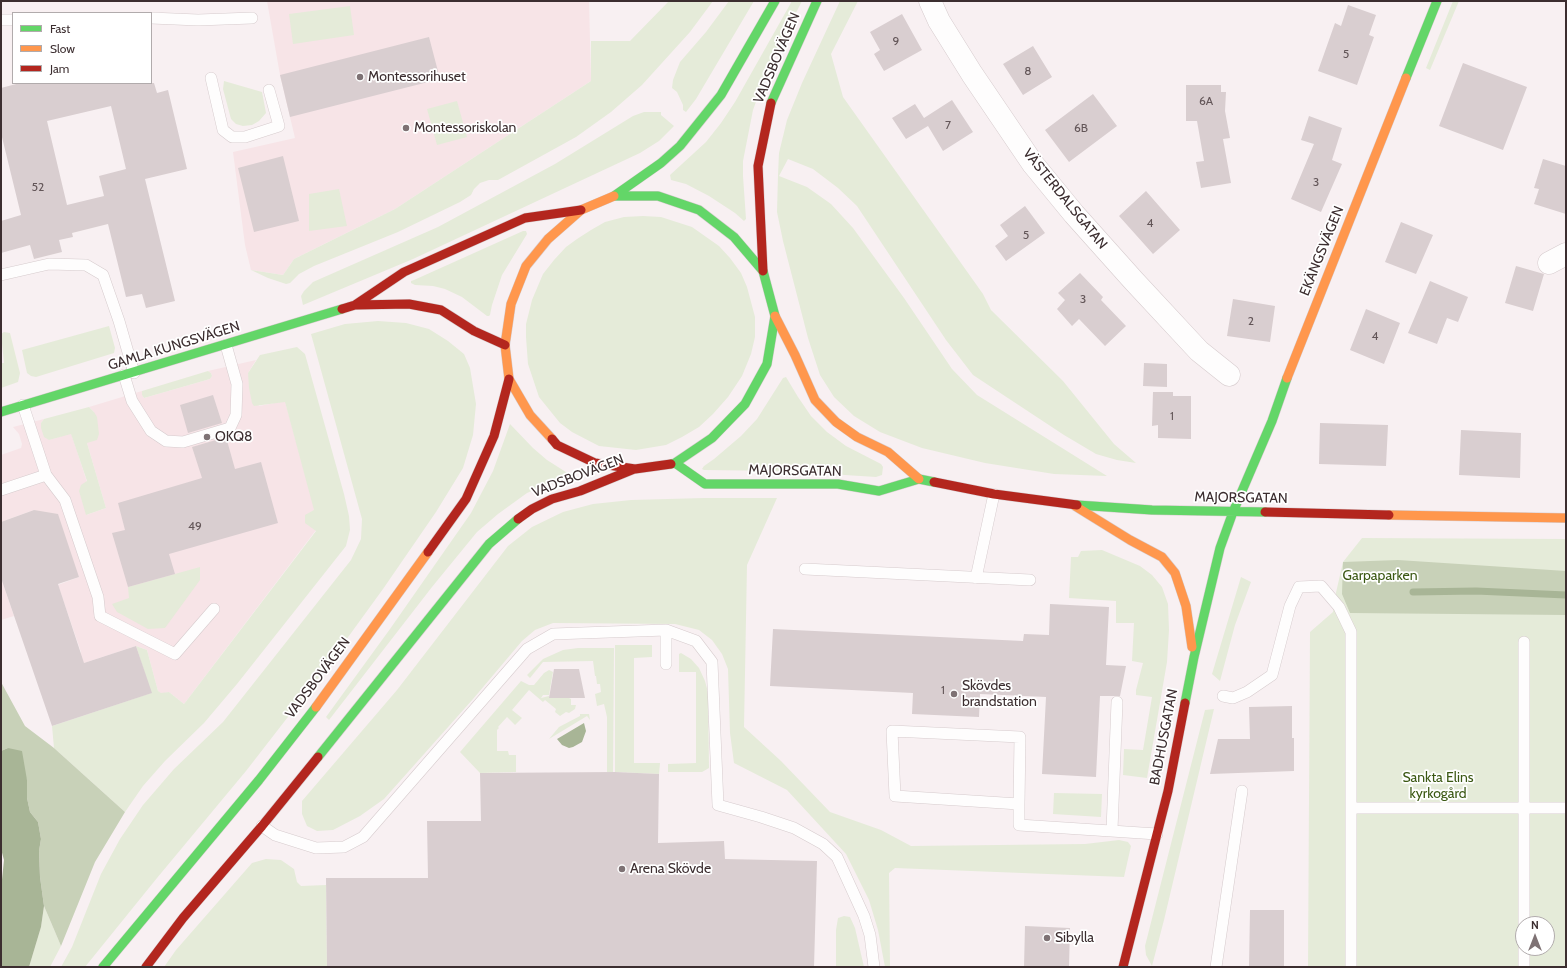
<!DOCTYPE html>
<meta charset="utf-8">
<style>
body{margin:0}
#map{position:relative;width:1567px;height:968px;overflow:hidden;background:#f8f0f2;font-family:Cabin,sans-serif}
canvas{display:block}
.frame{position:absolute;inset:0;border:2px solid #3c2e30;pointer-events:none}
.legend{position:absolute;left:12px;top:12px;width:140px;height:72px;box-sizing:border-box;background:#fff;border:1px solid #b1abac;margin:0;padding:5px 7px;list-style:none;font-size:12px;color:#3c2e30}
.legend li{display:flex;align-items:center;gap:8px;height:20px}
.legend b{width:20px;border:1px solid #b1abac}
.north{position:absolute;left:1515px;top:916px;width:40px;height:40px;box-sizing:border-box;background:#fff;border:1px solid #b1abac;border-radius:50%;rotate:0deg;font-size:11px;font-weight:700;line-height:16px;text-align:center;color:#3c2e30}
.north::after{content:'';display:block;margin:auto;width:14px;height:18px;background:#7e7274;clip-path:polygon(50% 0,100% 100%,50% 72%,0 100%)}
</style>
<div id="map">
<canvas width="1567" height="968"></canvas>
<div class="frame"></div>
<ul class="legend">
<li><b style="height:5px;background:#63d668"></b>Fast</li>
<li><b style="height:5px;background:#ff974d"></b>Slow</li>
<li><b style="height:5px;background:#b3261e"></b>Jam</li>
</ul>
<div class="north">N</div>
</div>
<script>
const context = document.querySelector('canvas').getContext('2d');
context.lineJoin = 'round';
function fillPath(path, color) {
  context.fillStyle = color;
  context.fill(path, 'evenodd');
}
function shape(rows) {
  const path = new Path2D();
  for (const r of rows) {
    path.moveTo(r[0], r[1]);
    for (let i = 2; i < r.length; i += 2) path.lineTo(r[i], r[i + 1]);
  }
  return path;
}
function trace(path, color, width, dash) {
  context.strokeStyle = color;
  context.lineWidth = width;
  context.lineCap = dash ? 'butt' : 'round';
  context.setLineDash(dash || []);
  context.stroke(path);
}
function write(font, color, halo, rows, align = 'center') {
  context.font = font + ' Cabin,sans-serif';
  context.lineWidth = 3.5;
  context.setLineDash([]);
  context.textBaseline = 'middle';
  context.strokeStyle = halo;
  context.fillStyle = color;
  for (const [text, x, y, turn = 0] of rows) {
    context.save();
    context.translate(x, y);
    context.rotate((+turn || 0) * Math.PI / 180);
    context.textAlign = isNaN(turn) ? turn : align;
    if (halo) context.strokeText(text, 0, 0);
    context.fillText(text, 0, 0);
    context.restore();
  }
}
fillPath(shape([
 [267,1,589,1,591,81,395,209,294,259,283,275,251,270,245,245,233,152,295,138,280,75],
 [256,360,248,373,259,406,285,401,315,510,316,530,184,704,169,692,161,694,158,691,147,650,136,646,69,668,81,652,58,585,79,577,34,510,1,522,1,455,21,448,22,444,19,434,13,427,44,419,41,423,49,440,71,433,87,482,86,515,106,508,87,443,94,412,89,407,142,391,142,395,144,398,210,379,212,376,211,373,208,371],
 [1,578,14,616,1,620]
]), '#f7e4e7');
fillPath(shape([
 [669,1,713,1,690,32,642,85,611,112,576,137,498,180,489,180,480,183,474,189,471,195,460,202,398,232,314,266,299,274,290,283,286,284,268,278,251,270,283,275,294,259,395,209,591,81,591,41,630,41],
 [729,1,754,1,696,99,686,112,683,110,683,105,677,92,672,88,673,80,680,62,706,32],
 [792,1,802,1,770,64,753,110,743,161,743,176,746,219,744,221,735,213,709,196,686,184,671,180,670,175,706,142,721,123,735,102],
 [840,1,858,1,831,54,843,97,983,294,991,310,1063,381,1114,444,1136,463,1117,460,1096,454,1064,435,973,375,946,340,857,206,838,188,813,169,788,159,779,176,807,187,831,204,853,228,904,298,952,369,977,395,1107,476,1054,474,985,463,922,448,880,432,854,416,834,397,820,375,808,338,783,241,777,212,778,175,779,153,787,120,802,83],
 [1453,1,1459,1,1430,70,1426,68],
 [350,6,354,35,293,44,289,14],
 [224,81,262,92,266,113,259,121,252,125,243,126,236,124,231,119,223,89],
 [457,101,467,137,437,145,427,109],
 [644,112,661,112,661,115,674,126,659,141,640,153,413,259,303,305,301,296,304,291,313,282,438,227,555,164,633,116],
 [339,189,347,226,309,231,309,194],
 [643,216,661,217,692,227,719,246,730,258,741,273,747,287,755,317,755,337,751,354,742,376,728,397,713,414,699,427,682,437,666,445,636,450,599,446,572,432,560,423,539,397,528,364,526,337,526,324,532,300,543,274,554,260,566,247,577,239,591,230,605,222,624,217],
 [523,231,526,231,527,234,502,275,492,305,490,315,489,316,487,316,462,297,445,289,433,286,415,285,411,283,411,281,414,280],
 [378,321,406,323,429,329,448,341,464,354,470,368,476,404,473,435,463,468,436,512,383,589,322,673,246,771,157,878,85,967,61,967,72,947,101,874,120,839,143,805,174,769,223,722,351,560,361,539,362,519,311,334,345,324],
 [109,326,115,348,114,353,36,377,31,376,27,373,22,350],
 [4,332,10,333,20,373,18,382,1,388,1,363,4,363,1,334],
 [297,347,305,354,344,494,349,516,350,530,346,546,237,684,204,723,165,761,143,786,125,812,54,748,52,726,151,693,136,646,147,650,158,691,161,693,169,692,184,704,316,531,305,523,305,515,314,510,285,402,254,406,252,403,249,388,248,373,260,355],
 [208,371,211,373,212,376,210,379,144,398,142,395,142,391],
 [786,377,798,397,811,416,827,432,846,446,881,464,883,467,882,475,876,477,783,471,704,470,702,469,704,466,714,459,741,436,757,419,783,378],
 [89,407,94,412,97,417,99,434,97,440,87,443,106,508,86,515,79,491,81,485,87,481,71,434,49,440,44,437,41,428,41,423,44,419],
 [510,424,533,448,547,460,569,474,569,478,545,485,527,493,498,514,477,532,432,587,329,720,326,717,390,629,471,513,493,471],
 [704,498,777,498,747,565,744,727,781,761,830,812,881,830,911,846,1085,844,1119,840,1128,842,1131,846,1124,877,895,868,889,873,890,967,885,967,878,930,869,900,846,854,787,790,734,763,730,733,728,669,722,654,712,640,699,630,675,624,553,623,535,630,522,641,473,699,384,799,360,816,333,830,317,831,307,826,302,814,302,801,397,690,508,546,532,527,563,512,593,504,631,500],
 [1362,538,1566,539,1566,967,1308,967,1310,632,1333,612,1335,597,1343,562],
 [1523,924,1547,924,1547,948,1523,948],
 [1102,550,1140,566,1152,575,1162,587,1168,604,1169,630,1167,662,1147,778,1123,775,1124,749,1143,750,1152,697,1136,695,1136,690,1143,663,1132,661,1134,623,1116,623,1116,601,1069,598,1071,557,1078,557,1081,551],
 [200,567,200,580,165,628,148,629,117,612,112,604,129,598,128,587],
 [1241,577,1251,582,1235,625,1220,681,1212,674],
 [615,645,652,645,652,657,634,658,634,763,660,763,659,774,615,772],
 [578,648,614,648,613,772,607,772,607,717,604,704,597,706,595,694,601,692,600,684,597,684,596,676,595,676,593,661,543,662,530,678,527,675,543,659,563,650],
 [681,653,691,659,699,668,705,681,708,692,709,768,702,772,668,772,668,764,696,763,696,672,679,672,679,654],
 [549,670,553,672,549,695,543,695,541,698,549,696,549,698,569,698,571,699,571,705,576,705,575,709,569,713,566,712,560,716,555,712,556,709,545,700,543,702,529,690,512,710,522,718,515,725,507,717,498,727,499,728,497,730,497,751,508,751,509,755,516,755,516,772,480,773,460,752,521,681,529,685,534,685,544,673],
 [1214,709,1164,920,1152,966,1146,955,1145,946,1205,710],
 [580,714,589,714,590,720,587,716,549,739,559,727,580,716],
 [1054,793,1102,794,1101,817,1053,814],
 [266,859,281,860,294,869,297,882,301,886,326,885,327,967,164,967,176,950,252,863],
 [44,906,61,946,50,967,29,967,41,927],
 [844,916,850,917,855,928,864,967,836,967,836,930,838,918]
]), '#e5ebd9');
fillPath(shape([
 [1398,560,1566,571,1566,615,1350,613,1342,594,1343,562],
 [1,682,25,726,54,748,125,812,95,862,61,946,44,906,40,877,39,851,41,839,38,822,30,812,27,798,27,780,8,748,1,751]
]), '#c8d1b8');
fillPath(shape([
 [584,723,586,731,582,742,573,747,569,748,562,745,557,739],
 [8,748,22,751,27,780,27,798,30,812,38,822,41,839,39,851,40,877,44,906,41,927,29,967,1,967,1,889,4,860,1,849,1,751]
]), '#a8b596');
trace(shape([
 [1413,592,1476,591,1566,595]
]), '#a8b596', 7);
fillPath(shape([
 [1348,5,1376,15,1369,35,1374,37,1357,85,1318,71,1335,23,1341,26],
 [902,14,922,50,884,71,874,54,880,50,870,32],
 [429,37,440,79,290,117,280,75],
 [1033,46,1052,77,1023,95,1003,64],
 [1463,63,1527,87,1503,150,1439,126],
 [20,83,154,83,157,93,168,90,187,169,145,179,175,301,146,308,142,294,126,297,108,224,72,233,73,237,59,240,62,252,34,259,30,245,1,253,1,221,21,215,1,133,1,88],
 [111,106,126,169,99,176,104,196,67,205,47,121],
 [1186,85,1221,85,1221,92,1226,92,1225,111,1230,138,1223,139,1231,183,1201,188,1196,162,1204,161,1197,121,1186,121],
 [1093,94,1117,126,1069,162,1045,130],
 [952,100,973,132,943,151,928,126,906,139,892,118,915,104,924,118],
 [1309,116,1342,128,1332,160,1342,164,1321,212,1291,199,1314,144,1301,140],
 [283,156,299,221,254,232,238,168],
 [1543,159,1566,166,1566,214,1534,204,1539,189,1534,188],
 [1146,191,1180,230,1153,254,1119,216],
 [1025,206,1045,233,1006,261,995,246,1008,236,1000,225],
 [1401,222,1433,235,1416,274,1385,262],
 [1516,266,1544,274,1533,311,1505,303],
 [1080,273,1103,297,1101,300,1126,326,1105,346,1079,319,1072,326,1057,309,1065,300,1058,293],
 [1430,281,1468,297,1458,322,1447,318,1437,344,1408,333],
 [1233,299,1275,306,1270,342,1227,336],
 [1366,309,1400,323,1384,364,1350,350],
 [1144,363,1167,364,1167,387,1143,386],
 [1153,392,1173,392,1173,396,1191,396,1191,439,1158,438,1158,425,1152,426],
 [213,395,222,423,188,433,180,405],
 [1320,423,1388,425,1386,466,1319,464],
 [1461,430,1521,433,1520,478,1459,475],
 [226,437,235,469,261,462,278,523,169,554,175,574,128,587,112,533,125,530,118,503,202,478,192,447],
 [34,510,58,514,79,577,58,584,84,663,136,646,152,693,52,726,1,578,1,522],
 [1050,604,1109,607,1106,665,1126,666,1120,696,1100,696,1096,777,1042,774,1046,697,980,694,979,717,912,714,913,693,770,686,773,629,1023,641,1024,634,1049,635],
 [554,669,579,669,585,698,549,698],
 [1292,706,1292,738,1294,738,1294,771,1210,774,1218,739,1250,739,1249,707],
 [615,772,659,774,658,843,724,841,725,859,817,861,814,967,327,967,326,878,428,878,427,821,481,821,480,773],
 [1250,910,1284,910,1284,967,1249,967],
 [1025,926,1070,928,1069,967,1024,967]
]), '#d9ced0');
const lane = shape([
 [151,18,198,20,252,18],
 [1,20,13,20],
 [211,78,223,130,232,137,245,137,279,126,269,90],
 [1,275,49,264,86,265,103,275,119,321,134,373],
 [124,375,132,401,151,431,166,441,183,442,230,428,236,415,237,384,226,345],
 [23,405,46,475,65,500,98,597,100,616,175,654,214,609],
 [1,490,46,475],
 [805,569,1030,580],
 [976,578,994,494],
 [1524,642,1524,924],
 [666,664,666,630],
 [1223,696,1233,698,1247,692,1272,675,1290,606,1299,587,1321,586,1339,607,1351,632,1351,967],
 [1019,804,895,796,892,731,1020,737,1019,804,1019,825,1157,834],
 [1351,808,1566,808],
 [262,826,275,835,316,848,344,847,363,837,527,649,553,634,666,630,696,641,712,662,718,805,761,817,794,828,823,844,837,857,864,916,870,935,874,967],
 [1112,830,1117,702],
 [1524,948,1524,967],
 [1216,967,1242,791]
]);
const street = shape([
 [930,1,939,21,972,74,1033,164,1074,214,1133,280,1199,351,1229,375],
 [1549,263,1566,254]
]);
const fast = shape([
 [1406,78,1437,1],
 [771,103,817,1],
 [614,196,658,196,699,210,734,237,763,271,775,316,767,364,745,404,712,438,675,463,671,464],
 [614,196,661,163,680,146,721,95,775,1],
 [1,412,342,309],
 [675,463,705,484,838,484,879,491,919,479,934,482],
 [1077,505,1152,510,1265,512],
 [1185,703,1194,657,1220,548,1233,512,1272,421,1287,378],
 [318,757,489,544,518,519],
 [103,967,259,780,316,707]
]);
const slow = shape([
 [775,316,795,355,815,400,836,422,857,437,888,452,919,479],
 [1287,378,1406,78],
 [552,439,530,415,509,379,505,345,511,304,526,266,548,239,581,210,614,196],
 [1075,506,1130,540,1162,557,1175,573,1186,606,1192,647],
 [1389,515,1566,518],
 [316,707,428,552]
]);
const jam = shape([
 [763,271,758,166,771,103],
 [355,305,404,272,525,218,581,210],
 [342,309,355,305,409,304,441,310,474,331,505,345],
 [552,439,557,445,595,463,635,469,671,464],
 [934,482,994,494,1077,505],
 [1265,512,1389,515],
 [518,519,532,509,552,499,580,491,634,469],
 [428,552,466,499,494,436,509,379],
 [146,967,183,918,262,826,318,757],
 [1123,967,1168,791,1185,703]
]);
trace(lane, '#d6cbcd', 12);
trace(street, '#d6cbcd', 23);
trace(fast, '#d6cbcd', 10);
trace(slow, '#d6cbcd', 10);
trace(jam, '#d6cbcd', 10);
trace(lane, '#fefdfd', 11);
trace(street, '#fefdfd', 22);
trace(fast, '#63d668', 9);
trace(slow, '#ff974d', 9);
trace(jam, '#b3261e', 9);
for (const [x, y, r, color] of [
 [360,77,4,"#7e7274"],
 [406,128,4,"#7e7274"],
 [207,437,4,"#7e7274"],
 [954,694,4,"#7e7274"],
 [622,869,4,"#7e7274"],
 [1047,938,4,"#7e7274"]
]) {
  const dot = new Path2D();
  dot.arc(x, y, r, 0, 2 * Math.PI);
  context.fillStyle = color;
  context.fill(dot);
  trace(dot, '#fff', 1.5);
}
write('12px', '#635658', null, [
 ["9",896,41],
 ["5",1346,54],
 ["8",1028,71],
 ["6A",1206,101],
 ["7",948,125],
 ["6B",1081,128],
 ["3",1316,182],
 ["52",38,187],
 ["4",1150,223],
 ["5",1026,235],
 ["3",1083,299],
 ["2",1251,321],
 ["4",1375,336],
 ["1",1172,416],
 ["49",195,526],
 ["1",943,690]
]);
write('14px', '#3c2e30', '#fff', [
 ["VADSBOVÄGEN",777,58,-67],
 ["VÄSTERDALSGATAN",1065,199,51],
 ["EKÄNGSVÄGEN",1322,251,-68],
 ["GAMLA KUNGSVÄGEN",174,346,-17],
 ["MAJORSGATAN",795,471,1],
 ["VADSBOVÄGEN",578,476,-21],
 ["MAJORSGATAN",1241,498,1],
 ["VADSBOVÄGEN",318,678,-53],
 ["BADHUSGATAN",1164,737,-79]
]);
write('14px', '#3c2e30', '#fff', [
 ["Montessorihuset",368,77],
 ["Montessoriskolan",414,128],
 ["OKQ8",215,437],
 ["Skövdes",962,686],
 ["brandstation",962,702],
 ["Arena Skövde",630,869],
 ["Sibylla",1055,938]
], 'left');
write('14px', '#3b5813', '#fff', [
 ["Garpaparken",1380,576],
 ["Sankta Elins",1438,778],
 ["kyrkogård",1438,794]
]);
</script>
